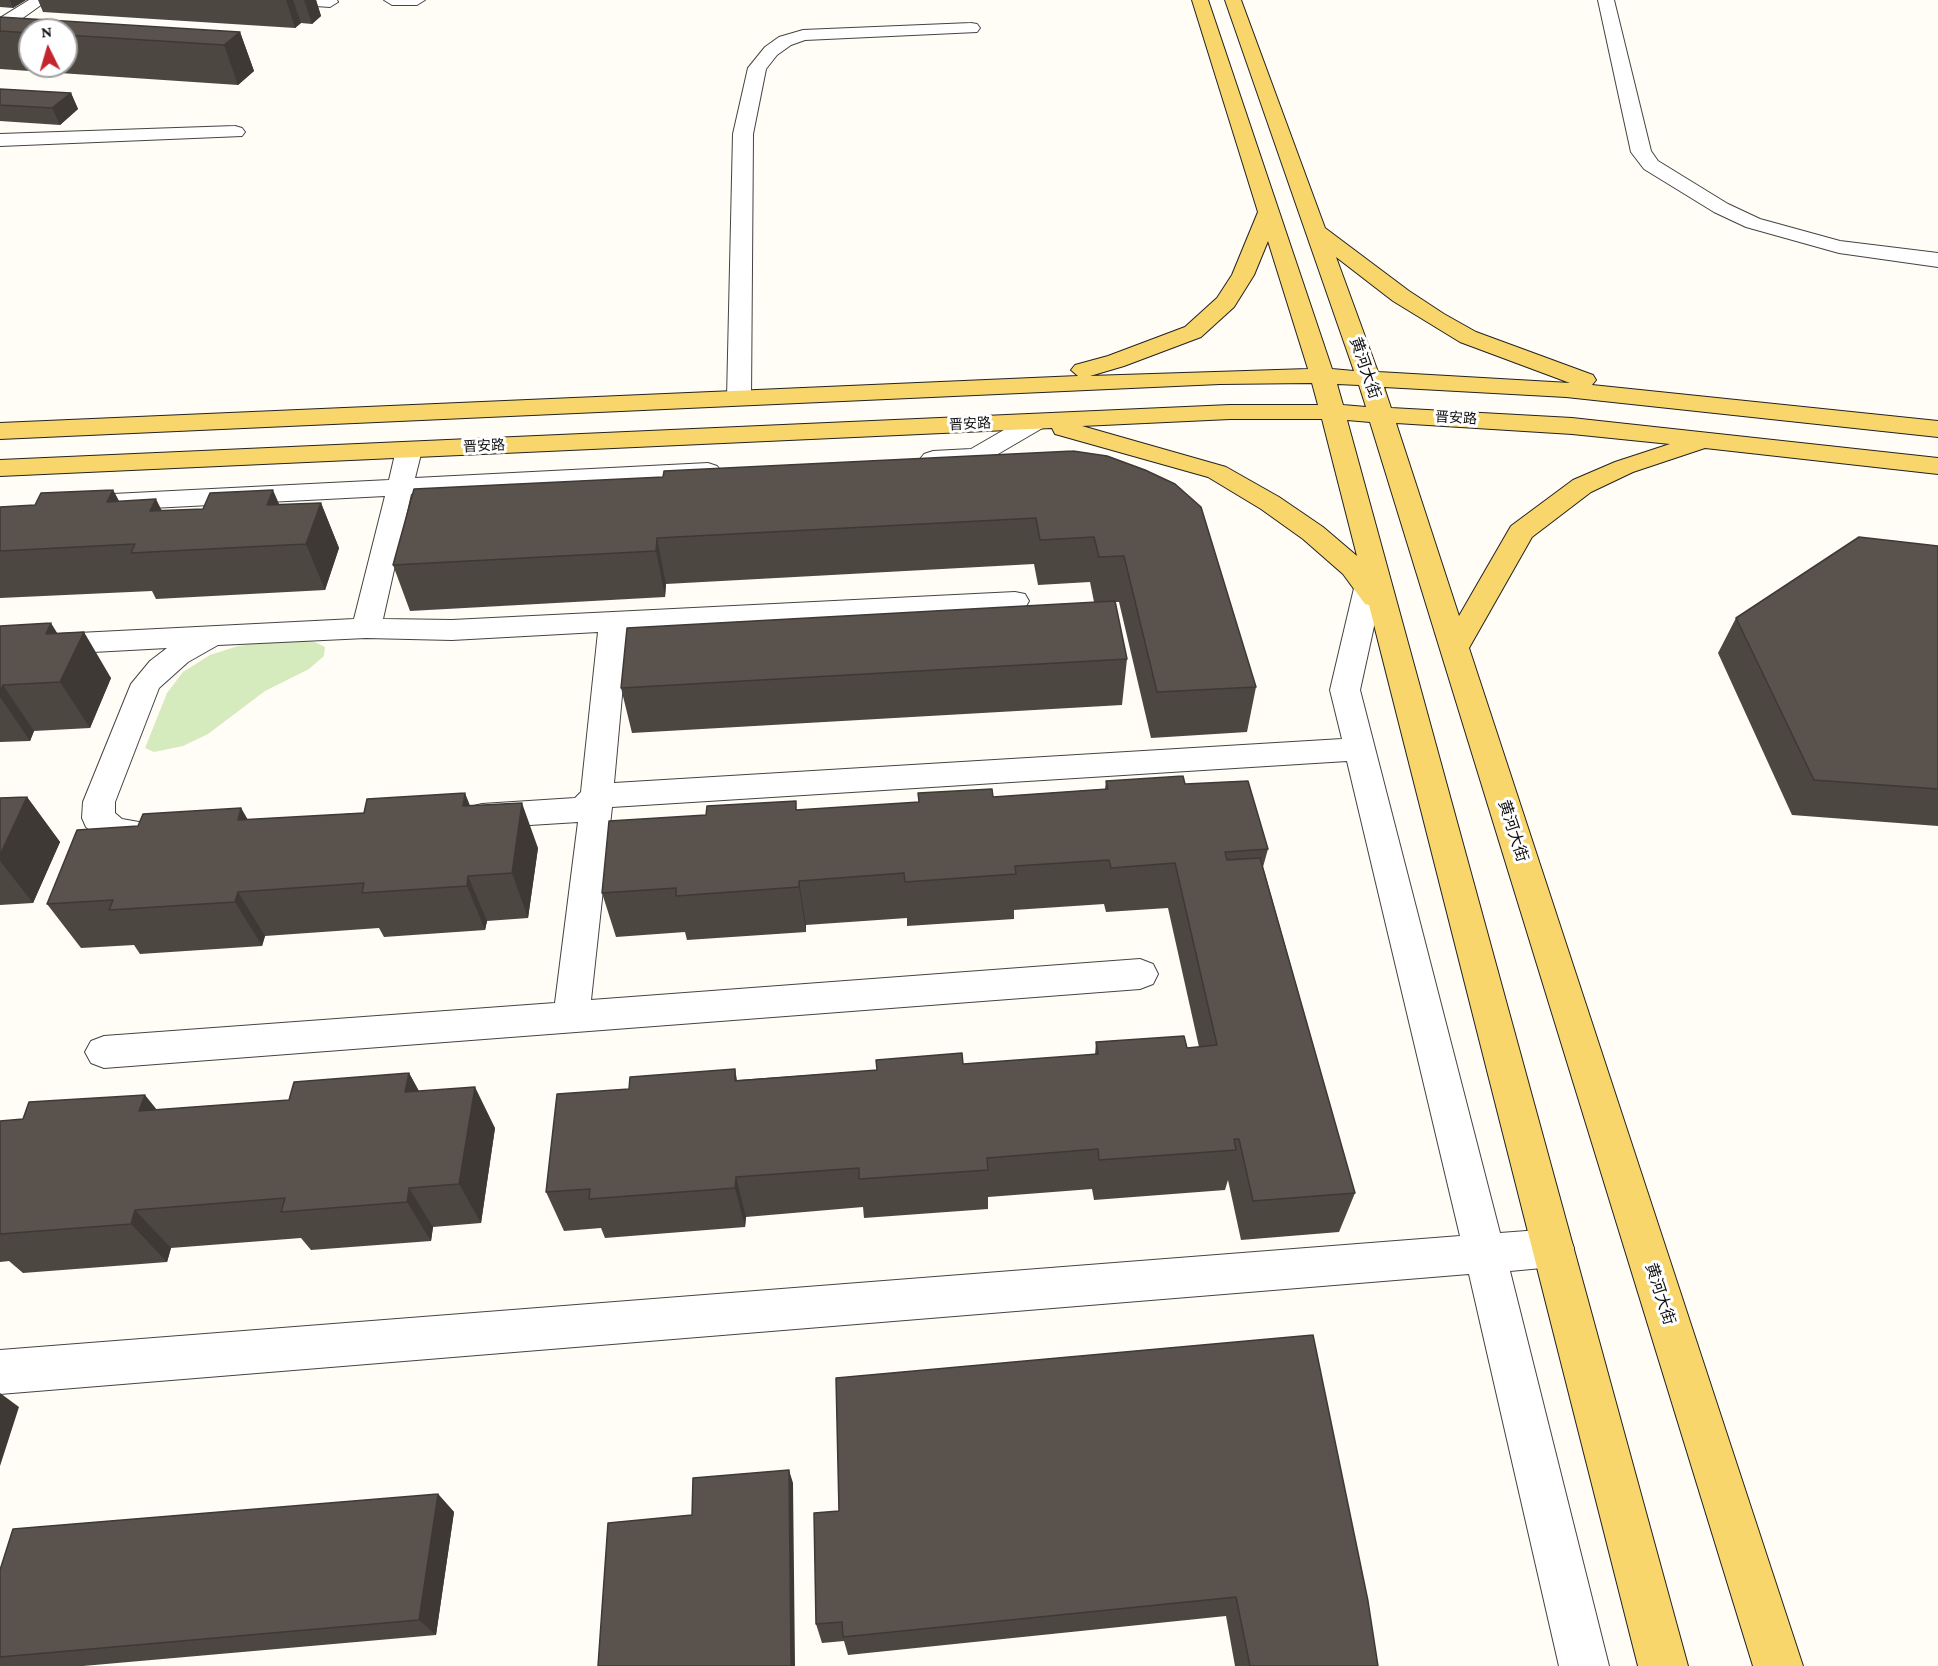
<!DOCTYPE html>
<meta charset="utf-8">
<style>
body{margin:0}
#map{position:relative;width:1938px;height:1666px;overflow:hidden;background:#fffdf5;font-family:"Crimson Pro",serif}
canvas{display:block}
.north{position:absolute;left:18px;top:18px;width:60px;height:60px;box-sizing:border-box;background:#fff;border:2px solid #a0a0a0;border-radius:50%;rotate:355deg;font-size:16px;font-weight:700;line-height:24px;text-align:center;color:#111}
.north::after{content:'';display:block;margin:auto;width:21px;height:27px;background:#c4262e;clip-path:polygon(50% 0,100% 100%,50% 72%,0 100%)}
</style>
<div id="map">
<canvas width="1938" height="1666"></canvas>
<div class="north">N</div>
</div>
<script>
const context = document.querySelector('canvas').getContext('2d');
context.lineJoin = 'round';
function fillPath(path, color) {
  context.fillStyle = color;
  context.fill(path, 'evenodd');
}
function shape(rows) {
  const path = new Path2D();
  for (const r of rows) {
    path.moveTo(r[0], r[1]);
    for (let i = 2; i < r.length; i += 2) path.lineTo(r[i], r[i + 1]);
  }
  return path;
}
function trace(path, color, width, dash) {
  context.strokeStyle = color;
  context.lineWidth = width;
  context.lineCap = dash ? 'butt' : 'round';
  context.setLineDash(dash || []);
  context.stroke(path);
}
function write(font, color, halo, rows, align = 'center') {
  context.font = font + ' "Crimson Pro","Noto Sans SC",serif';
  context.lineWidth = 6;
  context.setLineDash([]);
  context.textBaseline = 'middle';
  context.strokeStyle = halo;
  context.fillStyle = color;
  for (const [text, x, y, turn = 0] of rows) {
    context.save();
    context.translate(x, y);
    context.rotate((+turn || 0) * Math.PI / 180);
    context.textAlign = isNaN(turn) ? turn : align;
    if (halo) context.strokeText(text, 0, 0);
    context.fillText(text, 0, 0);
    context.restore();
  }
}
fillPath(shape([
 [291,638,315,642,325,647,324,656,309,669,265,691,208,734,183,746,154,752,145,748,167,693,183,672,210,655,238,646]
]), '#d5ebbd');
const minor = shape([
 [29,0,48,0,6,30,0,31,0,18,29,0],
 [293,0,337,0,338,2,330,7,301,5,293,0],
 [384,0,425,0,417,5,392,5,384,0],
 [1598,0,1614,0,1651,151,1658,161,1728,204,1760,219,1840,241,1938,253,1938,267,1839,253,1746,227,1714,212,1644,169,1631,152,1598,0],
 [971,23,977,24,980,28,977,32,805,40,791,45,777,55,766,69,753,134,751,398,748,403,739,405,730,403,727,398,733,134,748,68,765,47,779,37,803,30,971,23],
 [235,126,242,128,245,132,242,136,0,146,0,134,235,126],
 [1037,414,1046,416,1049,421,1046,426,986,461,933,467,924,464,920,459,924,454,933,451,971,449,1028,416,1037,414],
 [409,442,418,445,422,450,415,478,708,463,717,466,721,471,717,476,708,479,411,494,383,619,452,620,1015,592,1025,594,1029,601,1025,608,1015,610,628,630,614,783,1342,739,1330,690,1359,567,1363,561,1373,558,1383,561,1387,567,1360,690,1500,1233,1553,1229,1568,1234,1574,1248,1568,1262,1553,1267,1510,1271,1609,1666,1559,1666,1469,1274,0,1394,0,1350,1460,1236,1347,761,612,807,591,1000,1140,959,1153,964,1158,974,1153,984,1140,989,104,1068,91,1063,85,1052,91,1041,104,1036,555,1003,578,822,482,828,470,825,466,816,470,807,482,804,575,798,581,792,598,632,452,640,366,638,218,645,188,662,159,688,115,802,115,813,122,819,167,827,172,836,167,845,143,850,100,838,86,827,82,818,83,802,131,684,150,661,167,648,0,657,0,637,354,619,385,496,113,510,104,508,100,502,104,496,113,494,389,480,396,450,400,445,409,442]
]);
const major = shape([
 [1192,0,1208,0,1332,369,1354,371,1225,0,1241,0,1325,228,1409,291,1444,314,1476,332,1593,375,1596,380,1592,385,1938,421,1938,437,1566,397,1384,387,1391,408,1572,418,1938,458,1938,474,1705,448,1633,472,1591,492,1532,537,1469,648,1803,1666,1753,1666,1370,422,1347,420,1688,1666,1638,1666,1369,605,1365,604,1343,574,1303,539,1261,509,1208,477,1055,434,1052,428,0,476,0,460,1230,405,1318,405,1312,383,1220,384,0,439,0,423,1078,376,1071,370,1075,365,1108,356,1185,327,1217,298,1232,275,1258,212,1192,0],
 [1268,241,1308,369,1090,376,1124,366,1201,337,1234,307,1254,275,1268,241],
 [1336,257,1393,301,1460,342,1570,383,1378,372,1336,257],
 [1337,384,1359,385,1366,407,1343,405,1337,384],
 [1230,419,1322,419,1357,556,1323,527,1279,497,1226,467,1082,426,1230,419],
 [1396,423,1572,434,1670,444,1615,462,1573,480,1511,526,1459,616,1396,423]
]);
trace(minor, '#444', 2);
trace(major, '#222', 2);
fillPath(minor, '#fff');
fillPath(major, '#f9d66b');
fillPath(shape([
 [0,0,26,0,13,8,0,7],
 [38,0,316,0,321,16,312,24,301,23,295,28,43,12],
 [0,31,240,32,254,71,238,85,0,69],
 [30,33,66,35,66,66,30,66],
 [0,89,71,93,78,109,60,125,0,121],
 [1073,451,1256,687,1247,732,1151,738,1119,602,1115,602,1127,659,1122,705,632,733,621,688,1094,602,1090,582,1038,585,1034,564,666,584,665,597,410,611,393,565,663,477],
 [113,490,119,501,162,511,321,503,339,548,325,590,156,599,152,591,0,598,0,507,35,505],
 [1938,546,1938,826,1792,815,1718,653,1736,618],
 [0,626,58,633,111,678,90,728,34,731,30,741,0,742],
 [1106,781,1185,784,1268,849,1263,867,1355,1193,1339,1232,1241,1240,1228,1180,1225,1190,1094,1200,1092,1189,988,1197,988,1209,864,1218,863,1207,746,1217,745,1227,605,1238,601,1228,564,1231,546,1192,629,1089,735,1069,737,1080,1095,1055,1096,1042,1187,1048,1199,1047,1168,908,1106,912,1104,904,1014,910,1014,919,907,926,907,918,806,925,806,932,687,940,685,932,616,937,602,893,993,797,1105,789],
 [27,797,60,842,33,903,0,905,0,798],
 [470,806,538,848,528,918,487,921,485,930,384,937,379,928,265,936,262,946,140,954,134,945,81,948,47,904,138,826,241,808,248,820],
 [409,1073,419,1091,495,1128,481,1223,433,1227,431,1241,311,1250,301,1238,171,1248,167,1262,23,1273,9,1261,0,1262,0,1121,289,1100],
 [836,1378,1378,1666,1235,1666,1226,1616,848,1655,844,1641,822,1643,816,1624,839,1511],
 [438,1494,454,1512,436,1635,83,1666,0,1666,0,1570]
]), '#4d4742');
fillPath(shape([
 [10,0,26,0,13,8],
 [286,0,293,0,301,23,295,28],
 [304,0,316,0,321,16,312,24],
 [240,32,254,71,238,85,224,45],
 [71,93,78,109,60,125,52,108],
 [113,490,137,535,107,502],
 [273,490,293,536,267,505],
 [156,499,179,545,150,511],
 [321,503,339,548,325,590,306,544],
 [657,538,666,584,665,597,656,551],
 [51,623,72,657,84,632,111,678,90,728,60,682,46,634],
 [3,685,34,731,30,741,0,697,0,692],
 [465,793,483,838,463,806],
 [27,797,60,842,33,903,0,861,0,855],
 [522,803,538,848,528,918,512,873],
 [241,808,267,854,238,820],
 [468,876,487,921,485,930,467,886],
 [799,881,806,925,806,932,799,887],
 [238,892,265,936,262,946,235,902],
 [409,1073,431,1114,405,1092],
 [475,1087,495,1128,481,1223,459,1184],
 [145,1095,178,1136,139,1111],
 [736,1177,746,1217,745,1227,735,1188],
 [409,1188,433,1227,431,1241,407,1202],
 [135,1210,171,1248,167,1262,131,1224],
 [0,1393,19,1407,0,1466],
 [789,1470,793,1483,795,1666,791,1666],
 [438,1494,454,1512,436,1635,419,1620]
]), '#3f3936');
const building = shape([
 [0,17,240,32,224,45,66,35,66,30,30,30,30,33,0,31,0,17],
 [0,89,71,93,52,108,0,105,0,89],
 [1073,451,1107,456,1145,470,1175,484,1201,507,1256,687,1157,692,1124,556,1099,557,1094,537,1040,540,1036,518,657,538,656,551,393,565,414,489,663,477,664,471,1073,451],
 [113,490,107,502,156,499,150,511,203,509,210,493,273,490,267,505,321,503,306,544,131,553,135,544,0,551,0,507,35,505,41,493,113,490],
 [1859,537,1938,546,1938,789,1814,780,1736,618,1859,537],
 [1115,601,1127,659,621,688,627,628,1115,601],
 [51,623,46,634,84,632,60,682,3,685,0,692,0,626,51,623],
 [1183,776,1185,784,1248,781,1268,849,1225,852,1227,860,1260,858,1355,1193,1253,1201,1239,1139,1234,1139,1236,1150,1099,1160,1098,1149,987,1158,988,1170,859,1179,859,1168,736,1177,735,1188,589,1199,590,1189,546,1192,557,1094,629,1089,630,1077,735,1069,735,1081,877,1070,876,1060,962,1053,963,1064,1098,1054,1096,1042,1184,1036,1187,1048,1217,1045,1175,863,1111,868,1109,860,1015,866,1016,874,905,882,904,873,799,881,799,887,676,896,676,888,602,893,609,821,706,815,707,806,796,801,796,810,919,802,918,793,992,789,993,797,1108,789,1106,781,1183,776],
 [465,793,463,806,522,803,512,873,468,876,467,886,362,893,364,883,238,892,235,902,109,910,113,900,47,904,77,830,138,826,143,814,241,808,238,820,364,813,367,799,465,793],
 [27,797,0,855,0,798,27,797],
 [409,1073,405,1092,475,1087,459,1184,409,1188,407,1202,281,1212,285,1198,135,1210,131,1224,0,1234,0,1121,23,1119,29,1102,145,1095,139,1111,289,1100,294,1082,409,1073],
 [1313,1335,1368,1601,1378,1666,1250,1666,1236,1597,843,1637,842,1622,816,1624,814,1513,839,1511,836,1378,1313,1335],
 [789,1470,791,1666,598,1666,608,1523,692,1515,693,1478,789,1470],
 [438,1494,419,1620,0,1657,0,1570,13,1529,438,1494]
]);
fillPath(building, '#5a524d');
trace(building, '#3f3936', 1.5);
write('14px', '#111', '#fff', [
 ["晋安路",1456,418,3],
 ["晋安路",970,424,-3],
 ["晋安路",484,446,-3]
]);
write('16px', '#111', '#fff', [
 ["黄河大街",1365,368,71],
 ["黄河大街",1513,831,72],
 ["黄河大街",1660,1294,72]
]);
</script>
